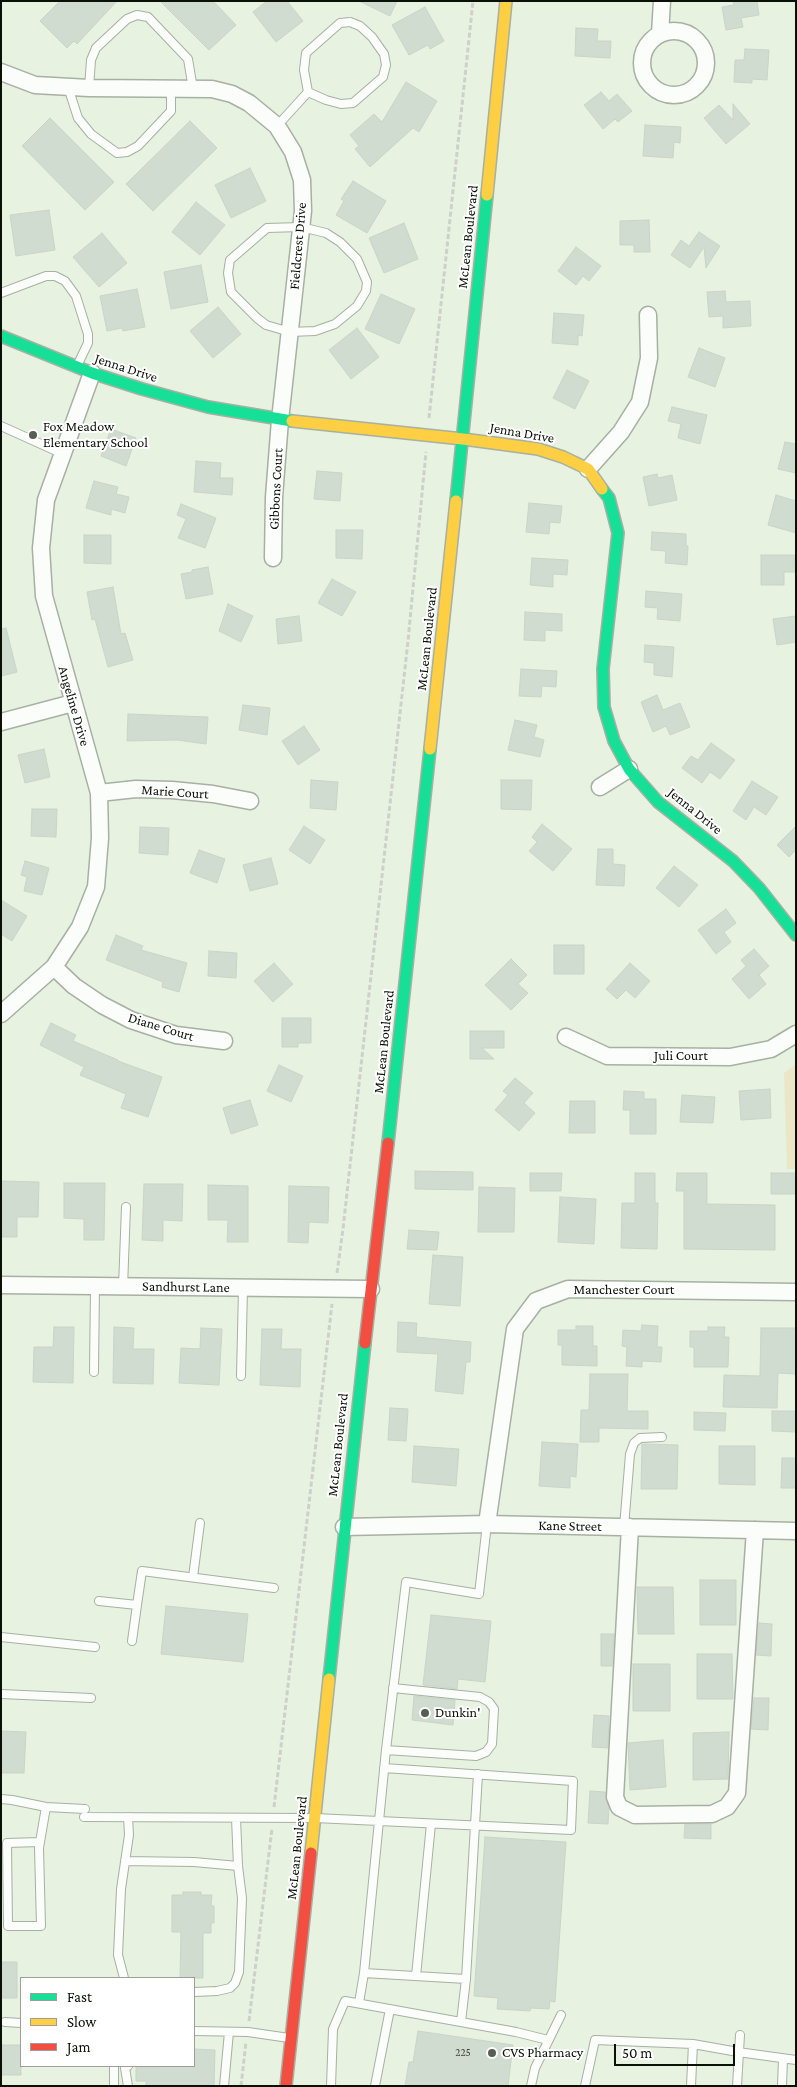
<!DOCTYPE html>
<style>
body{margin:0}
#map{position:relative;width:797px;height:2087px;overflow:hidden;background:#e7f2e0;font-family:"Crimson Pro",serif}
canvas{display:block}
.frame{position:absolute;inset:0;border:2px solid #0a1006;pointer-events:none}
.legend{position:absolute;left:20px;top:1977px;width:175px;height:90px;box-sizing:border-box;background:#fff;border:1px solid #9d9f9b;margin:0;padding:6px 9px;list-style:none;font-size:15px;color:#0a1006}
.legend li{display:flex;align-items:center;gap:10px;height:25px}
.legend b{width:25px;border:1px solid #9d9f9b}
.scale{position:absolute;left:614px;top:2044px;width:121px;height:22px;box-sizing:border-box;border:2px solid #0a1006;border-top:0;padding-left:6px;font-size:15px;line-height:18px;white-space:nowrap;color:#0a1006;-webkit-text-stroke:4px #fff;paint-order:stroke}
</style>
<div id="map">
<canvas width="797" height="2087"></canvas>
<div class="frame"></div>
<ul class="legend">
<li><b style="height:6px;background:#16e098"></b>Fast</li>
<li><b style="height:6px;background:#ffcf43"></b>Slow</li>
<li><b style="height:6px;background:#f24e42"></b>Jam</li>
</ul>
<div class="scale">50 m</div>
</div>
<script>
const context = document.querySelector('canvas').getContext('2d');
context.lineJoin = 'round';
function fillPath(path, color) {
  context.fillStyle = color;
  context.fill(path, 'evenodd');
}
function shape(rows) {
  const path = new Path2D();
  for (const r of rows) {
    if (r.length === 3) {
      path.moveTo(r[0] + r[2], r[1]);
      path.arc(r[0], r[1], r[2], 0, 2 * Math.PI);
      continue;
    }
    path.moveTo(r[0], r[1]);
    for (let i = 2; i < r.length; i += 2) path.lineTo(r[i], r[i + 1]);
  }
  return path;
}
function trace(path, color, width, dash) {
  context.strokeStyle = color;
  context.lineWidth = width;
  context.lineCap = dash ? 'butt' : 'round';
  context.setLineDash(dash || []);
  context.stroke(path);
}
function write(font, color, halo, rows, align = 'center') {
  context.font = font + ' "Crimson Pro",serif';
  context.lineWidth = 4;
  context.setLineDash([]);
  context.textBaseline = 'middle';
  context.strokeStyle = halo;
  context.fillStyle = color;
  for (const [text, x, y, turn = 0] of rows) {
    context.save();
    context.translate(x, y);
    context.rotate((+turn || 0) * Math.PI / 180);
    context.textAlign = isNaN(turn) ? turn : align;
    if (halo) context.strokeText(text, 0, 0);
    context.fillText(text, 0, 0);
    context.restore();
  }
}
fillPath(shape([
 [796,1064,796,1169,787,1169,784,1073]
]), '#ebe7c6');
const building = shape([
 [60,1,117,1,77,44,74,41,67,48,40,21,60,1],
 [160,1,213,1,236,25,209,50,160,1],
 [267,1,287,1,303,21,276,42,253,12,267,1],
 [359,1,397,1,390,16,359,1],
 [733,1,757,1,759,15,741,18,743,27,726,30,722,7,734,5,733,1],
 [425,7,444,41,430,49,428,45,409,55,392,25,425,7],
 [576,28,598,29,597,41,611,41,610,58,575,56,576,28],
 [745,49,769,50,767,80,752,79,752,83,734,82,735,60,744,60,745,49],
 [406,82,437,101,419,132,413,128,370,167,355,149,359,146,350,135,374,114,382,122,406,82],
 [601,92,609,101,617,94,632,111,618,122,615,119,603,129,584,105,601,92],
 [733,104,750,124,726,144,704,118,719,105,733,120,733,104],
 [50,118,114,182,85,210,22,146,50,118],
 [190,121,217,148,153,211,126,184,190,121],
 [645,125,681,127,680,143,674,142,673,158,643,156,645,125],
 [250,168,266,201,231,218,215,185,250,168],
 [353,181,386,201,367,233,336,215,344,201,341,199,353,181],
 [196,202,225,225,200,255,172,232,196,202],
 [49,210,55,250,16,256,10,215,49,210],
 [649,220,650,252,634,252,634,245,620,245,620,221,649,220],
 [404,223,418,259,384,273,369,238,404,223],
 [699,232,720,246,706,268,704,247,690,268,671,255,681,240,689,246,699,232],
 [102,233,127,263,99,287,73,257,102,233],
 [576,247,601,266,589,281,583,276,576,285,558,271,576,247],
 [201,265,208,302,171,309,164,272,201,265],
 [137,289,145,327,123,331,122,328,107,331,100,296,137,289],
 [725,291,726,302,750,301,751,326,723,328,723,316,709,317,707,292,725,291],
 [381,294,415,309,399,344,365,329,381,294],
 [218,307,241,334,213,358,190,331,218,307],
 [554,313,584,315,582,336,578,335,578,345,552,343,554,313],
 [357,328,379,357,351,379,329,350,357,328],
 [699,348,725,358,715,387,688,377,699,348],
 [567,370,589,381,575,409,553,398,567,370],
 [672,407,707,415,700,444,678,438,681,424,668,421,672,407],
 [111,429,136,438,126,466,101,456,111,429],
 [785,442,796,444,796,473,778,469,785,442],
 [196,461,221,463,220,478,233,478,232,495,194,492,196,461],
 [317,471,342,473,340,501,314,499,317,471],
 [657,474,658,478,672,475,677,500,649,506,643,477,657,474],
 [94,481,118,487,116,494,129,497,125,513,111,509,111,515,86,508,94,481],
 [776,495,796,501,796,533,768,525,776,495],
 [529,503,562,506,560,523,550,522,549,534,526,532,529,503],
 [181,504,216,518,205,548,178,538,186,519,177,515,181,504],
 [336,530,363,530,362,559,336,558,336,530],
 [652,532,686,534,686,546,688,546,687,565,665,563,666,551,651,550,652,532],
 [84,535,111,535,111,564,84,563,84,535],
 [761,555,795,555,795,572,784,572,784,585,761,585,761,555],
 [532,558,568,560,567,575,553,574,553,587,530,585,532,558],
 [208,567,213,594,186,599,181,574,192,572,192,570,208,567],
 [332,579,356,592,342,616,318,603,332,579],
 [113,587,121,634,125,633,133,660,108,667,95,619,92,620,87,592,113,587],
 [646,591,682,594,680,621,657,619,658,608,645,607,646,591],
 [228,604,253,616,241,642,219,631,228,604],
 [525,612,562,614,562,631,545,630,545,641,524,640,525,612],
 [299,616,302,641,278,644,276,619,299,616],
 [796,616,796,642,777,645,773,619,796,616],
 [6,628,17,672,1,676,1,629,6,628],
 [645,645,674,647,672,677,654,675,654,663,644,662,645,645],
 [521,669,557,671,556,687,542,686,541,697,519,696,521,669],
 [657,695,663,710,680,703,690,727,670,735,666,726,653,732,641,702,657,695],
 [243,705,270,708,267,735,239,730,243,705],
 [128,714,208,717,206,744,177,740,127,741,128,714],
 [515,720,537,725,534,737,544,740,540,757,508,750,515,720],
 [304,726,320,750,298,765,282,741,304,726],
 [711,743,735,760,720,779,710,772,702,783,682,768,691,756,698,760,711,743],
 [44,749,50,777,25,783,18,755,44,749],
 [311,780,338,782,336,810,310,808,311,780],
 [501,780,532,780,531,810,501,809,501,780],
 [752,781,778,797,766,815,754,807,746,820,733,811,752,781],
 [32,809,57,809,56,837,31,836,32,809],
 [542,824,572,849,553,871,529,851,537,842,532,837,542,824],
 [304,826,325,840,310,864,289,850,304,826],
 [796,826,796,850,789,857,777,845,796,826],
 [140,827,169,828,168,855,139,853,140,827],
 [598,849,613,849,613,864,625,865,624,886,596,885,598,849],
 [199,850,225,859,217,883,190,873,199,850],
 [271,858,278,884,250,891,243,865,271,858],
 [25,861,49,868,42,895,24,891,27,877,21,875,25,861],
 [674,866,698,885,679,907,656,888,674,866],
 [1,900,27,916,12,941,1,934,1,900],
 [726,909,736,923,724,932,731,942,716,954,698,930,726,909],
 [116,935,143,946,141,950,187,963,179,992,162,987,163,982,106,960,116,935],
 [554,945,584,945,584,974,554,974,554,945],
 [754,949,769,966,759,975,766,984,749,999,732,979,746,966,741,960,754,949],
 [209,951,237,953,236,978,208,976,209,951],
 [511,959,527,975,518,984,528,993,511,1010,485,985,511,959],
 [274,963,293,984,273,1002,254,981,274,963],
 [630,963,650,981,635,998,626,990,617,999,606,989,630,963],
 [282,1018,311,1018,311,1043,298,1043,298,1047,282,1047,282,1018],
 [51,1023,76,1035,73,1041,118,1060,118,1061,162,1077,148,1117,121,1108,126,1094,80,1075,84,1067,40,1045,51,1023],
 [470,1031,504,1031,504,1048,482,1048,494,1059,470,1059,470,1031],
 [279,1065,303,1076,291,1102,267,1091,279,1065],
 [515,1078,533,1093,524,1103,535,1113,519,1131,495,1110,508,1095,503,1091,515,1078],
 [770,1089,771,1118,741,1120,739,1091,770,1089],
 [624,1091,644,1092,644,1099,656,1099,656,1134,630,1134,630,1110,623,1110,624,1091],
 [682,1095,715,1097,713,1123,680,1122,682,1095],
 [250,1100,258,1125,231,1134,223,1108,250,1100],
 [570,1101,595,1101,595,1133,569,1133,570,1101],
 [415,1171,473,1172,473,1190,415,1189,415,1171],
 [530,1173,562,1173,561,1191,530,1191,530,1173],
 [635,1173,655,1173,655,1203,658,1203,657,1249,621,1248,622,1203,635,1203,635,1173],
 [677,1173,707,1173,707,1204,775,1205,775,1250,684,1249,684,1191,676,1191,677,1173],
 [771,1173,796,1173,796,1194,771,1194,771,1173],
 [1,1181,39,1182,38,1217,17,1217,17,1237,1,1237,1,1181],
 [64,1183,105,1183,104,1240,84,1240,84,1219,64,1218,64,1183],
 [144,1184,183,1184,182,1221,163,1220,163,1241,142,1240,144,1184],
 [208,1185,248,1186,248,1242,227,1242,228,1220,208,1220,208,1185],
 [289,1186,329,1187,328,1223,309,1222,308,1243,288,1242,289,1186],
 [479,1187,515,1188,514,1232,478,1232,479,1187],
 [560,1197,596,1199,594,1244,558,1242,560,1197],
 [409,1230,439,1232,437,1250,407,1249,409,1230],
 [433,1255,463,1257,460,1306,429,1304,433,1255],
 [398,1322,417,1323,416,1337,471,1342,470,1362,466,1362,463,1394,435,1391,438,1354,397,1352,398,1322],
 [642,1325,658,1326,657,1347,662,1347,661,1362,642,1361,642,1367,626,1366,627,1347,622,1346,623,1330,641,1331,642,1325],
 [576,1326,593,1326,593,1346,597,1346,597,1366,562,1365,562,1345,558,1345,558,1330,576,1330,576,1326],
 [54,1327,74,1327,73,1383,33,1382,34,1347,53,1347,54,1327],
 [114,1327,134,1328,133,1349,154,1349,153,1384,113,1383,114,1327],
 [708,1327,725,1327,724,1337,729,1337,728,1367,694,1367,694,1347,690,1347,690,1331,708,1331,708,1327],
 [201,1328,222,1329,219,1385,179,1383,181,1348,200,1349,201,1328],
 [761,1328,796,1328,796,1374,778,1373,777,1408,723,1407,724,1375,760,1376,761,1328],
 [262,1329,282,1329,281,1349,301,1349,300,1387,260,1385,262,1329],
 [590,1374,628,1374,627,1411,648,1411,648,1429,599,1428,599,1442,580,1442,581,1410,589,1410,590,1374],
 [390,1408,408,1409,406,1441,388,1440,390,1408],
 [772,1411,796,1411,796,1432,772,1431,772,1411],
 [694,1412,726,1413,725,1431,694,1430,694,1412],
 [542,1442,578,1444,576,1477,570,1476,570,1488,539,1486,542,1442],
 [642,1444,678,1445,677,1489,641,1489,642,1444],
 [414,1446,459,1449,456,1486,412,1482,414,1446],
 [719,1446,755,1446,755,1485,719,1484,719,1446],
 [782,1458,796,1458,796,1488,781,1488,782,1458],
 [700,1580,736,1580,736,1625,700,1625,700,1580],
 [637,1587,673,1587,674,1634,638,1634,637,1587],
 [166,1606,248,1614,243,1662,161,1654,166,1606],
 [431,1615,491,1621,485,1682,458,1679,457,1689,423,1685,431,1615],
 [759,1623,772,1624,771,1656,756,1655,759,1623],
 [601,1634,614,1634,612,1666,601,1666,601,1634],
 [697,1654,732,1654,733,1699,697,1699,697,1654],
 [633,1664,670,1664,670,1711,633,1711,633,1664],
 [414,1696,455,1700,453,1725,412,1720,414,1696],
 [754,1698,769,1698,768,1730,751,1729,754,1698],
 [594,1715,609,1716,608,1748,592,1747,594,1715],
 [1,1731,26,1732,24,1773,1,1773,1,1731],
 [729,1732,728,1779,693,1780,693,1733,729,1732],
 [663,1740,666,1787,630,1790,628,1743,663,1740],
 [590,1791,605,1792,609,1808,608,1824,588,1823,590,1791],
 [685,1824,711,1824,711,1839,684,1838,685,1824],
 [485,1837,566,1842,555,2002,550,2001,549,2009,531,2008,530,2011,497,2009,498,1998,474,1996,485,1837],
 [183,1892,201,1892,201,1895,212,1895,211,1906,214,1906,214,1923,211,1923,211,1933,203,1933,203,1978,180,1978,181,1932,172,1932,172,1895,183,1895,183,1892],
 [1,1962,17,1962,17,1998,1,1998,1,1962],
 [418,2031,513,2045,508,2086,405,2086,409,2062,413,2062,418,2031],
 [1,2045,21,2045,21,2075,1,2075,1,2045],
 [194,2049,215,2050,214,2086,146,2086,146,2081,136,2081,136,2067,194,2066,194,2049]
]);
fillPath(building, '#d1dcd0');
trace(building, '#c9d4c8', 1);
const lane = shape([
 [350,22,360,26,372,37,384,54,386,65,383,77,353,103,341,104,326,100,308,92,304,70,306,53,340,23,350,22],
 [68,87,78,118,91,134,117,153,127,152,138,146,171,111,171,89],
 [89,88,91,60,96,48,127,19,137,15,148,17,188,59,193,89],
 [277,126,308,92],
 [301,227,326,233,340,242,357,259,367,282,366,291,357,306,335,324,315,331,290,332,266,325,257,318,231,292,228,273,230,260,267,228,301,227],
 [1,293,46,276,55,276,65,281,76,296,88,334,88,343,77,366],
 [1,426,63,454],
 [123,1287,126,1207],
 [94,1372,95,1286],
 [241,1376,243,1288],
 [624,1527,630,1454,634,1443,640,1438,662,1437],
 [193,1577,200,1523],
 [99,1601,137,1605,142,1571,274,1588],
 [1,1637,95,1647],
 [132,1641,137,1605],
 [1,1694,91,1698],
 [386,1750,476,1756,486,1752,492,1744,494,1709,489,1702,480,1697,393,1688],
 [478,1774,466,1979,364,1973,386,1750,406,1582,479,1594,487,1524],
 [1,1799,12,1800,46,1807,85,1809],
 [84,1817,315,1818,571,1830,573,1781,384,1768],
 [40,1842,7,1843,8,1926,41,1926,39,1848,40,1842,46,1807],
 [125,1861,194,1862,238,1866],
 [416,1976,431,1824],
 [124,1978,118,1955,121,1889,129,1835,128,1817],
 [194,1992,217,1991,230,1988,235,1983,239,1972,242,1898,238,1866,236,1818],
 [359,2003,364,1973],
 [5,2022,21,2023],
 [461,2022,466,1979],
 [194,2031,248,2032,289,2038],
 [114,2066,114,2086],
 [128,2086,125,2068,128,2066],
 [224,2086,229,2032],
 [331,2086,333,2029,345,2001,516,2032,548,2040],
 [375,2086,390,2009],
 [531,2086,535,2068,561,2015],
 [585,2086,595,2040,693,2044],
 [691,2086,693,2044,738,2052,796,2060],
 [737,2086,740,2035],
 [782,2086,783,2059]
]);
const street = shape([
 [674,63,32],
 [660,34,662,1],
 [1,72,35,85,89,88,212,89,232,94,249,103,277,126,293,152,302,180,303,211,280,420,274,497,273,558],
 [588,469,621,432,640,402,649,358,648,315],
 [1,722,73,703],
 [600,787,629,769],
 [99,793,136,789,172,790,213,794,250,801],
 [54,967,74,986,102,1005,131,1020,176,1035,224,1041],
 [1,1014,54,967,80,927,96,887,100,838,99,793,44,596,41,548,46,500,92,373],
 [566,1037,607,1056,730,1057,771,1049,796,1034],
 [1,1285,371,1289],
 [487,1524,515,1329,536,1301,568,1289,796,1292],
 [344,1527,487,1524,796,1531],
 [630,1527,615,1797,619,1807,635,1815,712,1814,727,1807,737,1793,755,1530]
]);
const fast = shape([
 [1,336,92,373,142,389,208,407,292,421],
 [602,489,609,498,618,533,603,669,604,707,614,741,629,769,658,802,733,861,759,888,796,935],
 [456,501,487,195],
 [388,1143,430,749],
 [329,1679,365,1343]
]);
const slow = shape([
 [487,195,506,1],
 [292,421,463,439,538,449,563,457,588,469,602,489],
 [430,749,456,501],
 [311,1853,329,1679]
]);
const jam = shape([
 [365,1343,388,1143],
 [286,2086,311,1853]
]);
trace(lane, '#a7b0a2', 10);
trace(street, '#a7b0a2', 19);
trace(fast, '#a7b0a2', 14);
trace(slow, '#a7b0a2', 14);
trace(jam, '#a7b0a2', 14);
trace(shape([
 [429,418,473,1],
 [337,1273,343,1229,408,641,426,452],
 [274,1807,332,1304],
 [249,2021,272,1828],
 [241,2086,246,2042]
]), '#cdd0cb', 3, [5, 2.5]);
trace(lane, '#fbfdfa', 8);
trace(street, '#fbfdfa', 16);
trace(fast, '#16e098', 11);
trace(slow, '#ffcf43', 11);
trace(jam, '#f24e42', 11);
for (const [x, y, r, color] of [
 [33,435,5,"#575f52"],
 [425,1713,5,"#575f52"],
 [492,2053,5,"#575f52"]
]) {
  const dot = new Path2D();
  dot.arc(x, y, r, 0, 2 * Math.PI);
  context.fillStyle = color;
  context.fill(dot);
  trace(dot, '#fff', 2);
}
write('11px', '#3e453a', null, [
 ["225",463,2053]
]);
write('14px', '#0a1006', '#fff', [
 ["McLean Boulevard",468,237,-84],
 ["Fieldcrest Drive",298,246,-85],
 ["Jenna Drive",126,368,18],
 ["Jenna Drive",522,433,10],
 ["Gibbons Court",276,489,-87],
 ["McLean Boulevard",427,639,-84],
 ["Angeline Drive",74,706,74],
 ["Marie Court",175,792,4],
 ["Jenna Drive",695,811,39],
 ["Diane Court",161,1027,17],
 ["McLean Boulevard",384,1042,-84],
 ["Juli Court",681,1056],
 ["Sandhurst Lane",186,1287,1],
 ["Manchester Court",624,1290],
 ["McLean Boulevard",338,1445,-84],
 ["Kane Street",570,1526,1],
 ["McLean Boulevard",297,1848,-84]
]);
write('14px', '#0a1006', '#fff', [
 ["Fox Meadow",43,427],
 ["Elementary School",43,443],
 ["Dunkin'",435,1713],
 ["CVS Pharmacy",502,2053]
], 'left');
</script>
